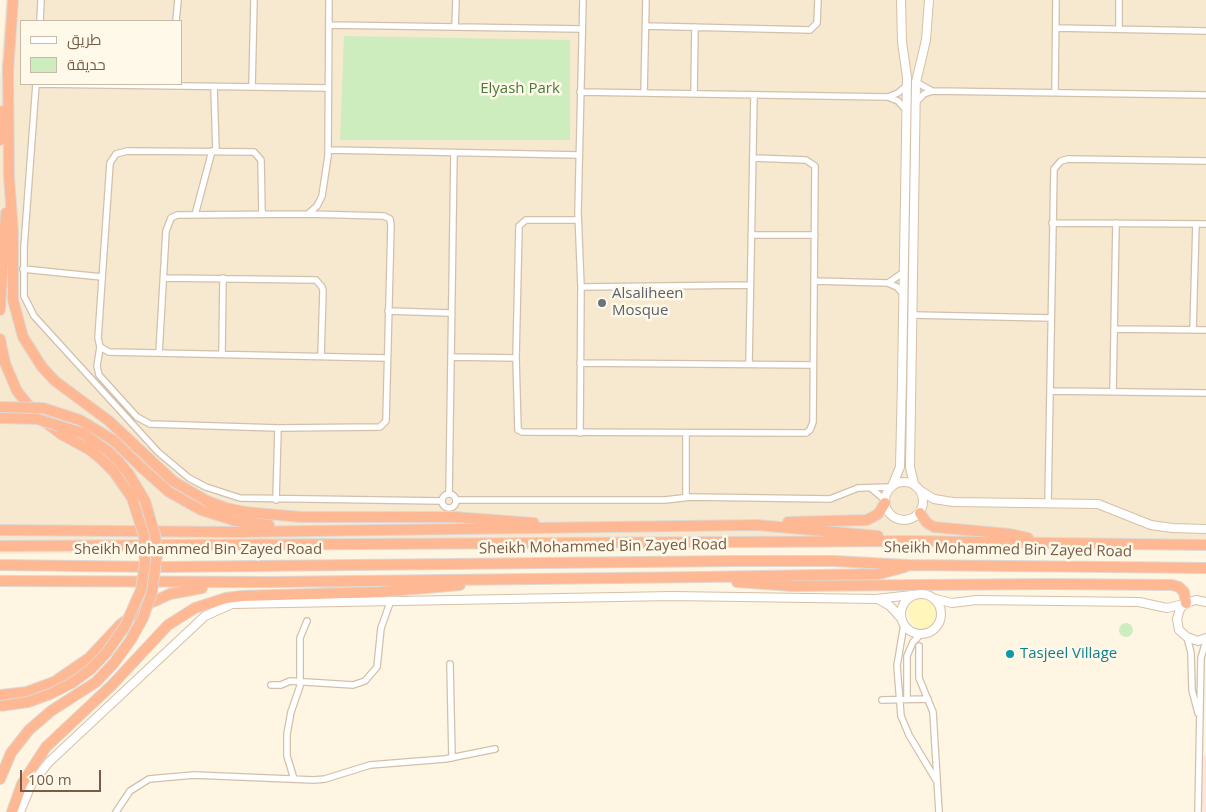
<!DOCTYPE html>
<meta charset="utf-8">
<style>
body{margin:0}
#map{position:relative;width:1206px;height:812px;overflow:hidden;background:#fef6e2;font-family:"Open Sans",Cairo,sans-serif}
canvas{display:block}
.legend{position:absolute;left:20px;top:20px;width:162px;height:65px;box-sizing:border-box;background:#fff9ea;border:1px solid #c9baa8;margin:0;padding:6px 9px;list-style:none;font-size:15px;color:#785c46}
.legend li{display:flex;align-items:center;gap:10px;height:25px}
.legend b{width:25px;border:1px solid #c9baa8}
.scale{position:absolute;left:20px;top:770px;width:81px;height:22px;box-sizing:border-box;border:2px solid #785c46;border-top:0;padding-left:6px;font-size:15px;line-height:18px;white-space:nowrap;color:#785c46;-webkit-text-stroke:4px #fff9ea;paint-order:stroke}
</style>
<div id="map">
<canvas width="1206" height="812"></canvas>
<ul class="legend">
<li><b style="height:6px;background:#fff"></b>طريق</li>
<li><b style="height:14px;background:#ceedbf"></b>حديقة</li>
</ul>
<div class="scale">100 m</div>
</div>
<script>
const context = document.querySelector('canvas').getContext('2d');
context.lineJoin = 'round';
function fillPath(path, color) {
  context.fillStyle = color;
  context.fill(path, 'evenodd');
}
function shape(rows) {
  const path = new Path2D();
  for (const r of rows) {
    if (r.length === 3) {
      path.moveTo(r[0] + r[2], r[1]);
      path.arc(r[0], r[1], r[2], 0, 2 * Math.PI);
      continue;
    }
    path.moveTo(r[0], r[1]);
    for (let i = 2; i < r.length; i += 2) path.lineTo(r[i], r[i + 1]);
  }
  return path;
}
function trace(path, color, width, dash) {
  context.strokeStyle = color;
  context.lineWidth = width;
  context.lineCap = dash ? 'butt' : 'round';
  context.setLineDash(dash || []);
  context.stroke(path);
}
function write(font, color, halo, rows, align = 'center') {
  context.font = font + ' "Open Sans",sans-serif';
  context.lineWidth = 5;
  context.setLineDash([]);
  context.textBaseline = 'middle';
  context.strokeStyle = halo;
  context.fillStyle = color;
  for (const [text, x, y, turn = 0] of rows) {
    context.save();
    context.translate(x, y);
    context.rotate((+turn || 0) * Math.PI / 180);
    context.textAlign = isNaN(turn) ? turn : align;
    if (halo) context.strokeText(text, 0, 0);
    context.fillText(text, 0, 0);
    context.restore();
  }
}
fillPath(shape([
 [6,0,1206,0,1206,545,908,541,0,554,0,80],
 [21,21,181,21,181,84,21,84]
]), '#f7e8d0');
fillPath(shape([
 [1197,756,1206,756,1206,812,1196,812]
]), '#ffe5d5');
fillPath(shape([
 [344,36,570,40,570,140,340,140],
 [1126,630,7]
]), '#ceedbf');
fillPath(shape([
 [924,613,16]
]), '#fff6bb');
const street = shape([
 [40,21,41,0],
 [176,21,178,0],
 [330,25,581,29],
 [646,26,810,30,817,23,818,0],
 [455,27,456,0],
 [1056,28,1206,31],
 [1119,29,1119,0],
 [916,82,932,91],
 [36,84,24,247,24,296,34,316,158,452,189,478,206,487,240,498,442,501],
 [36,84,328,88],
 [214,87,216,151],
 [252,87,254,0],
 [580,92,888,97,898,93,906,86],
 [644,93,646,0],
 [1055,93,1056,0],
 [694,94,695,27],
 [888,97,898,101,905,109],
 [915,103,924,94,932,91,1206,95],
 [329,150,579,155],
 [262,214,261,160,254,152,127,151,116,154,110,163,98,338,100,347,109,352,386,358],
 [308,214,317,206,322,196,328,156,329,0],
 [195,215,212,151],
 [578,220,526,220,519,226,516,358,518,430,522,432,806,433,810,430,813,422,815,166,806,160,753,158],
 [1052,223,1206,224],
 [751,235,815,235],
 [23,269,102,277],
 [164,278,316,280,322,287,323,291,321,356],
 [814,281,888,283,897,287,903,294],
 [888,283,904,272],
 [581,287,750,285],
 [388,311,450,313],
 [913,315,1051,318],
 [1114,329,1206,330],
 [1193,330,1196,224],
 [100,347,97,366,99,375,137,417,150,424,278,428,380,427,386,421,391,225,390,219,384,216,308,214,177,215,171,218,166,231,159,353],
 [222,354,223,278],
 [451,357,516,358],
 [580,363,813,365],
 [749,364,754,95],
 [1050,391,1206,393],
 [1113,392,1116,223],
 [580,433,581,287,578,212,583,0],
 [872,489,885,500],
 [449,494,454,153],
 [449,501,7],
 [686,497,686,433],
 [276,500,278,428],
 [456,500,665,500,691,497,830,499,858,488,891,487],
 [1048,503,1054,169,1061,161,1068,159,1206,161],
 [904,624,897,666,901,716,909,735,936,780],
 [1187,637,1191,653,1192,690,1198,713],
 [919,646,919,678,933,712,939,812],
 [450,664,452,758],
 [271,685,281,685,290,681,353,685,365,681,377,667,381,628,391,600],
 [907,699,907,656,913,642,921,634],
 [882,700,928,699],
 [294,779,287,756,287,734,291,712,300,686,300,638,307,621],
 [116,812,130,791,149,779,194,775,314,780,325,779,370,765,445,759,495,749],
 [1198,812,1201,658,1206,641]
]);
const secondary = shape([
 [904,501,19],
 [914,484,910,467,916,82,926,40,929,0],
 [892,486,900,467,902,379,907,77,902,42,901,0],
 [921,491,934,499,953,502,1098,504,1151,525,1172,528,1206,529],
 [921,614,20],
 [878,599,890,606,901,618],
 [936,599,952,603,976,600,1139,602,1167,608,1184,604],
 [1206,602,1196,600,1186,603,1180,609,1177,619,1179,630,1187,637,1198,641,1206,638],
 [20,812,32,783,49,762,205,616,232,604,672,596,876,599,912,595]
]);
const highway = shape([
 [8,65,9,176,13,233,13,300,23,337,42,367,55,381,109,421,173,481,207,501,226,508,245,512,301,517,454,517,534,523],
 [8,72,13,0],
 [0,140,3,111],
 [0,310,6,213],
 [0,339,5,363,17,391,37,416,61,434],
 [141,467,169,492,201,510,236,521,269,525],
 [920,513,927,523,934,527,1010,534,1028,538],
 [788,522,867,520,878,514,885,503],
 [0,530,235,532,757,525,878,536],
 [0,546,908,541,1206,545],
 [0,565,162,567,735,561,834,561,908,565,1206,568],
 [0,581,273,582,704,577,879,574,905,567],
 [737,582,792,586,1048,584,1172,585,1179,587,1184,592,1186,603],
 [0,695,27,692,54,682,89,658,120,625,146,605,170,594,202,588],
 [0,779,11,753,29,730,51,711,96,682],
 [12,812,22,784,46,747,112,685,168,625,195,608,226,598,242,596,380,592,460,585]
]);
trace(street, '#d2c0aa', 8);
trace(secondary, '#d6c0a7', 10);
trace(highway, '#dfd8d3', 12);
trace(street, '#fff', 5.5);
trace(secondary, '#fff', 8);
trace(highway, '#feb893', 10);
const highwayBridge = shape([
 [0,407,43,408,80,420,113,440,141,467],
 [0,418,37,419,82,433,108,451,119,462,129,474,145,501,155,535,157,554,152,592,143,618,130,641,114,663,96,682],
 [0,706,28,702,50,694,72,683,91,669,107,652,125,626,141,590,145,563,144,536,132,498,114,472,102,460,90,450,61,434]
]);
trace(highwayBridge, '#dfd8d3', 12, []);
trace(highwayBridge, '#feb893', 10);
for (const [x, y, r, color] of [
 [602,303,5,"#6b7280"],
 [1010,654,5,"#0f9aa8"]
]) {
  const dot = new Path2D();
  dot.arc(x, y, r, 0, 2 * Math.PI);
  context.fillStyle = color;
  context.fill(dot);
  trace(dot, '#fff9ea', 2);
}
write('15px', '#477a3a', '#fff9ea', [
 ["Elyash Park",520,89]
]);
write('15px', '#5b616d', '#fff9ea', [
 ["Alsaliheen",612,294],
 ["Mosque",612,311]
], 'left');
write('15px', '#785c46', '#fff9ea', [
 ["Sheikh Mohammed Bin Zayed Road",603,547,-1],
 ["Sheikh Mohammed Bin Zayed Road",198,550],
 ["Sheikh Mohammed Bin Zayed Road",1008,550,1]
]);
write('15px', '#0d838f', '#fff9ea', [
 ["Tasjeel Village",1020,654]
], 'left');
</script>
